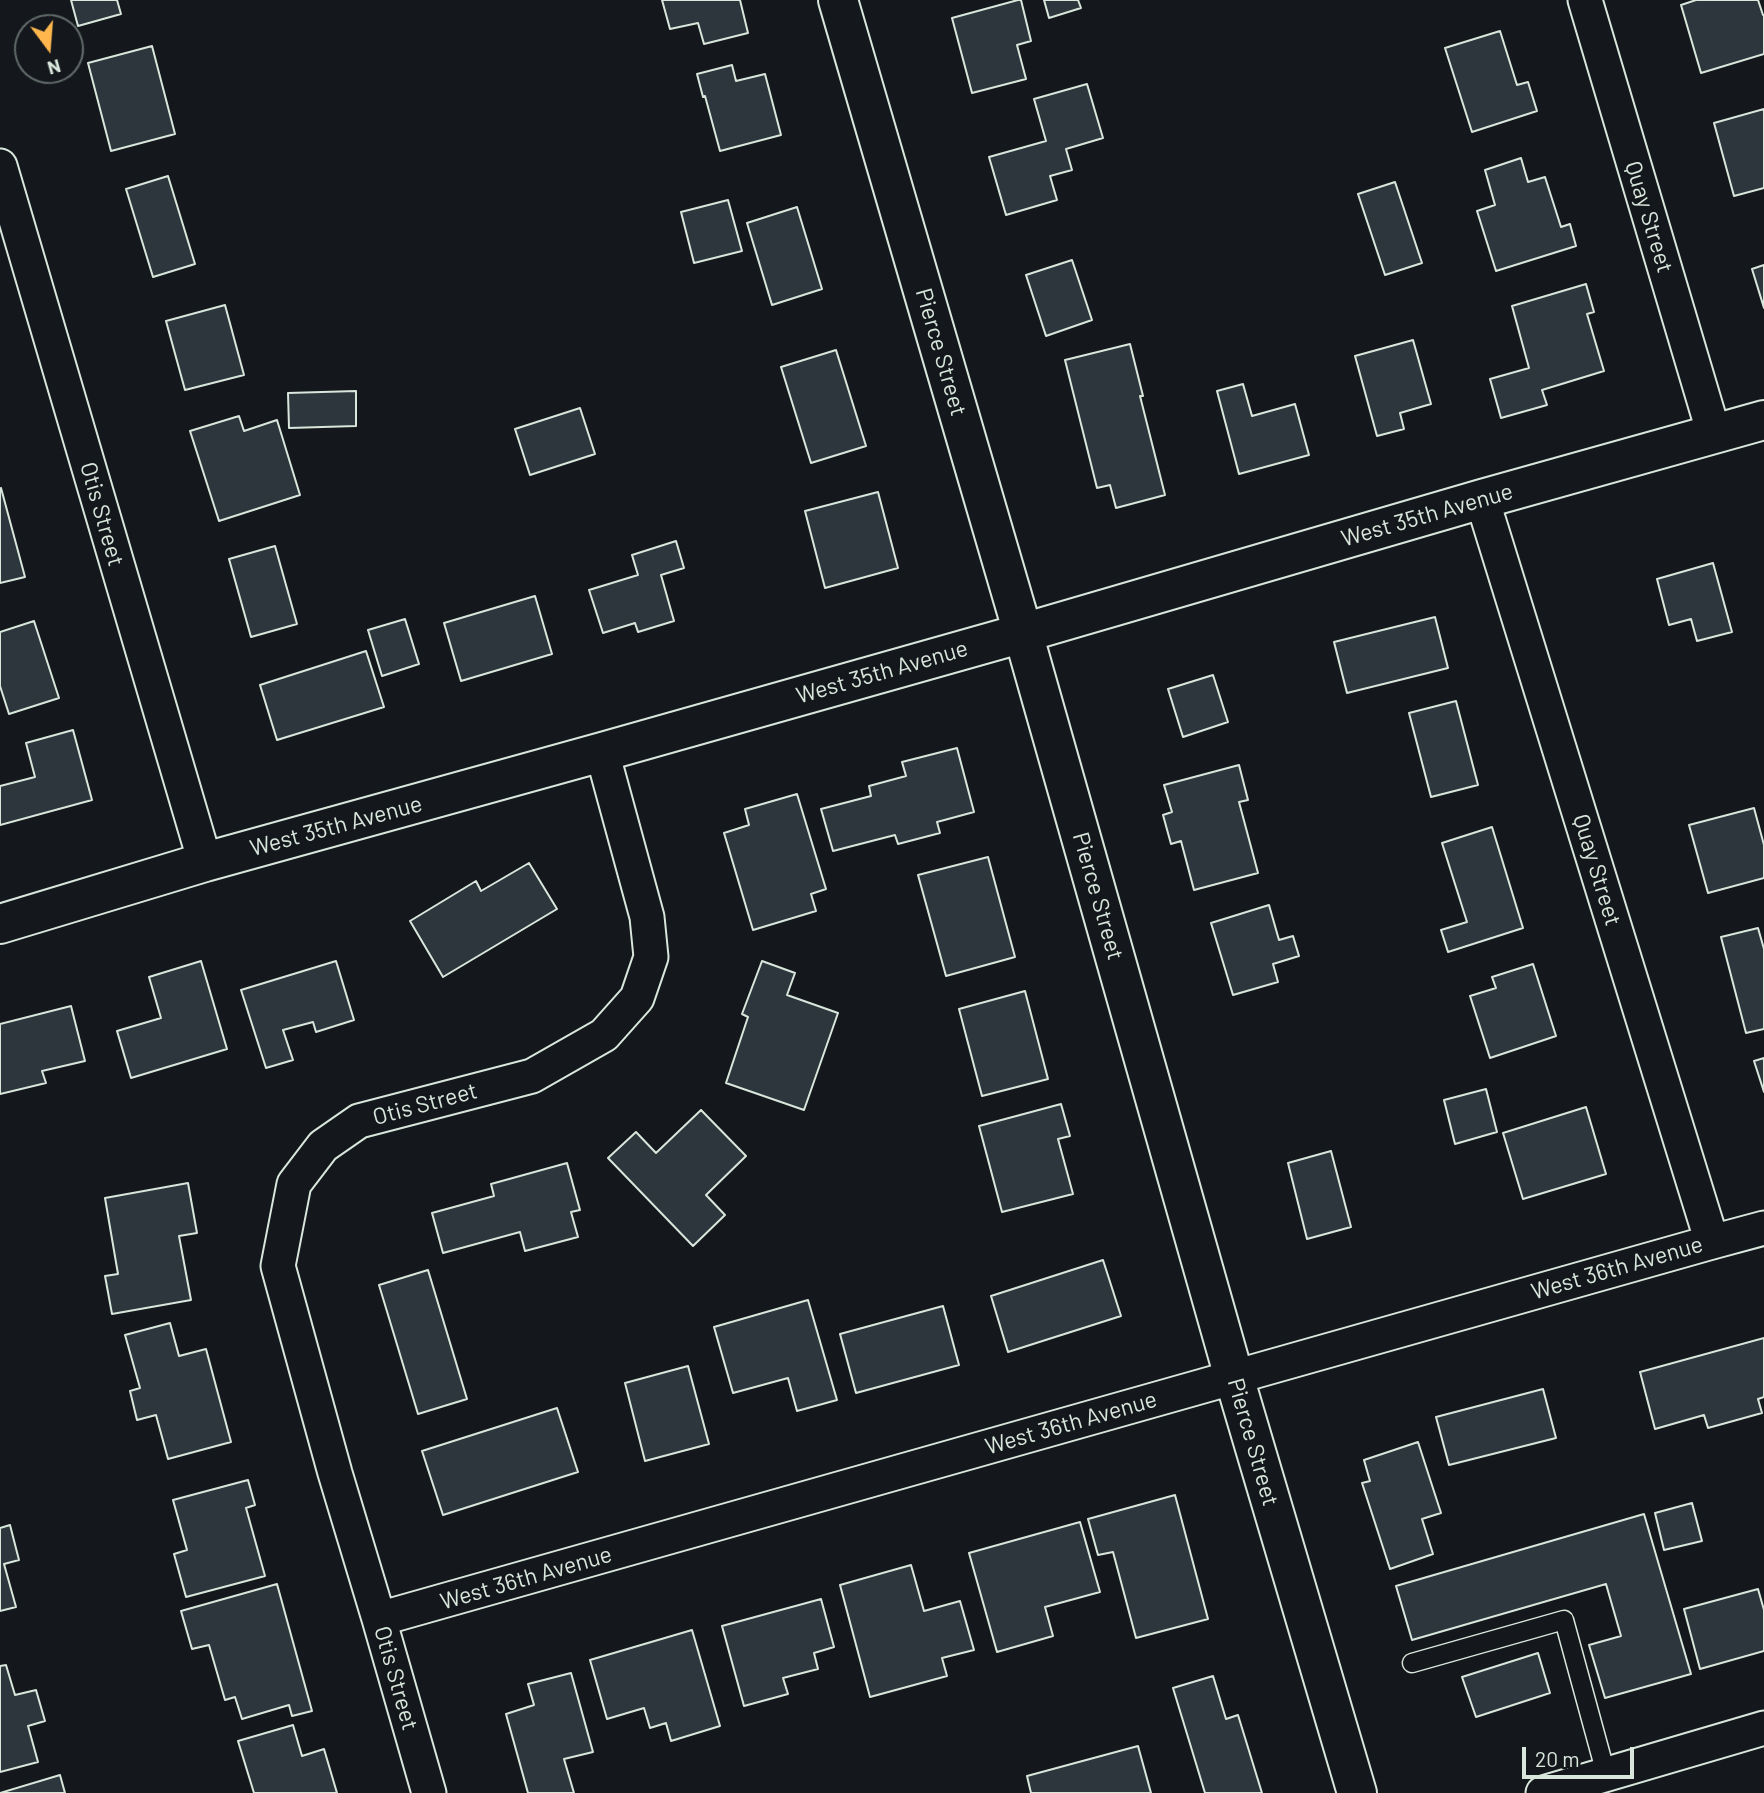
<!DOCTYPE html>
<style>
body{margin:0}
#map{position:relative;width:1764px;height:1793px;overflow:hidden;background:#14181c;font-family:Barlow,sans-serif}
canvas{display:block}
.north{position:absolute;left:14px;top:14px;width:70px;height:70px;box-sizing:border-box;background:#14181c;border:2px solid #626a69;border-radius:50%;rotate:164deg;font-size:19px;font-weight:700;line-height:28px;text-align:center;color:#d8e6dc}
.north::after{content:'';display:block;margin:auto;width:24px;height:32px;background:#ffb74d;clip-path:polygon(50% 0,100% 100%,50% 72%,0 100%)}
.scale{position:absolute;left:1522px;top:1747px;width:112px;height:32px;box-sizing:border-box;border:4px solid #d8e6dc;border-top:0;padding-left:9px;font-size:21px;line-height:24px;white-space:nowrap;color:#d8e6dc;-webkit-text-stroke:5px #14181c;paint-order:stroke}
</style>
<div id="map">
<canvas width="1764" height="1793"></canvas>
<div class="north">N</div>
<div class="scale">20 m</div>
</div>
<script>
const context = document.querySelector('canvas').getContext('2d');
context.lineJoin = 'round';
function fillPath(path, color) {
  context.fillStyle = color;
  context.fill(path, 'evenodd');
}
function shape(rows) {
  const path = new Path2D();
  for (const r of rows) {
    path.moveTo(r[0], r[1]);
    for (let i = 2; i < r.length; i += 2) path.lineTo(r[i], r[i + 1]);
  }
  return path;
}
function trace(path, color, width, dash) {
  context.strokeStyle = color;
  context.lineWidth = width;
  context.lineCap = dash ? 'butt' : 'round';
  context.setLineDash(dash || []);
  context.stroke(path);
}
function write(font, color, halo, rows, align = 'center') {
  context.font = font + ' Barlow,sans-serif';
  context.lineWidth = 5;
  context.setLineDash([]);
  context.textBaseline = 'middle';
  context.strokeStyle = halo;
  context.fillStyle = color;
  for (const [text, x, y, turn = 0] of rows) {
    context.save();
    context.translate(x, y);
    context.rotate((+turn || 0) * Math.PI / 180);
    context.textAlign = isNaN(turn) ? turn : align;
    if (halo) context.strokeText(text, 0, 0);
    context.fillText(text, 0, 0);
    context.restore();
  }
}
const building = shape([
 [71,0,117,0,121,14,78,26,71,0],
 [662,0,740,0,748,33,704,44,698,23,670,29,662,0],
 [1018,0,1021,0,1031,41,1017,45,1026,79,972,93,952,18,1018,0],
 [1044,0,1078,0,1081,8,1049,18,1044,0],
 [1696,0,1758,0,1763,15,1764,15,1764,54,1701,73,1681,5,1696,0],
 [1500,31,1517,85,1528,82,1537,111,1472,132,1445,48,1500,31],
 [152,46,175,134,111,151,88,63,152,46],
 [732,65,736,81,765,74,781,135,720,151,705,96,703,97,697,74,732,65],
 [1087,84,1103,138,1066,149,1072,170,1050,176,1057,200,1006,215,989,157,1046,141,1034,99,1087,84],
 [1764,109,1764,188,1734,196,1714,123,1764,109],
 [1521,158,1528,182,1545,177,1561,227,1570,224,1576,246,1496,271,1477,211,1495,205,1485,170,1521,158],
 [168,176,195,264,153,277,126,189,168,176],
 [1395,182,1422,263,1385,275,1358,194,1395,182],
 [728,200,742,251,694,263,681,212,728,200],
 [797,207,822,289,772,305,747,223,797,207],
 [1072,260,1092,320,1046,336,1026,275,1072,260],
 [1764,265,1764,308,1752,269,1764,265],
 [1586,284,1594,312,1587,314,1604,371,1542,390,1547,405,1501,418,1490,379,1529,368,1512,306,1586,284],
 [225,305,244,375,185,390,166,321,225,305],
 [1413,340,1431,404,1400,413,1404,429,1377,436,1355,356,1413,340],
 [1130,344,1143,396,1140,396,1165,495,1116,508,1110,485,1097,488,1065,360,1130,344],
 [836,350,866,446,811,463,781,367,836,350],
 [1243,384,1252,416,1295,404,1309,455,1239,474,1217,391,1243,384],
 [356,391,356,426,289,428,288,393,356,391],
 [580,408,595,454,530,475,515,429,580,408],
 [239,416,244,431,277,420,300,495,219,521,190,431,239,416],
 [1,488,25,577,0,583,0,489,1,488],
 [878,492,898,568,825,588,805,511,878,492],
 [676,541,684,568,661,575,674,621,638,632,635,623,603,633,589,590,638,575,632,555,676,541],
 [275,546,297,624,251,637,229,559,275,546],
 [1713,563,1732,632,1697,641,1691,619,1669,625,1657,579,1713,563],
 [535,596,552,654,461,681,444,623,535,596],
 [1435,617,1448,668,1347,693,1334,642,1435,617],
 [405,619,419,664,382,676,368,630,405,619],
 [34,621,59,698,9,714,0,686,0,632,34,621],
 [366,651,384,707,277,740,260,685,366,651],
 [1213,675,1228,722,1183,737,1168,689,1213,675],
 [1456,701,1478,785,1431,797,1409,713,1456,701],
 [73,730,92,800,0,825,0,786,35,777,26,743,73,730],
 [957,748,974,812,937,822,940,833,898,844,895,835,833,851,821,809,871,796,869,786,906,776,902,762,957,748],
 [1239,765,1248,800,1239,802,1258,873,1194,890,1181,841,1171,844,1163,815,1172,812,1164,785,1239,765],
 [797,794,826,889,811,894,816,911,753,930,724,833,749,825,745,809,797,794],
 [1754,808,1764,845,1764,878,1708,893,1689,825,1754,808],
 [1492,827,1523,928,1448,952,1441,930,1467,922,1442,843,1492,827],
 [988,857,1015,957,946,976,918,875,988,857],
 [529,863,557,909,443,977,410,921,476,881,481,891,529,863],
 [1269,905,1279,940,1293,936,1299,956,1273,964,1278,982,1233,995,1211,923,1269,905],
 [1758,928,1764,949,1764,1029,1746,1033,1721,937,1758,928],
 [201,961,227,1049,131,1078,117,1031,161,1018,149,977,201,961],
 [336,961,354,1020,316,1032,313,1022,283,1030,293,1060,266,1068,241,990,336,961],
 [762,961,795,973,787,995,838,1013,804,1110,726,1083,748,1017,742,1014,762,961],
 [1533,964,1556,1036,1490,1058,1470,996,1496,988,1492,977,1533,964],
 [1025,991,1048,1079,982,1096,959,1009,1025,991],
 [71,1006,85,1061,42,1071,46,1083,0,1094,0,1024,71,1006],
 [1764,1058,1764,1092,1754,1061,1764,1058],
 [1486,1089,1497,1132,1455,1144,1444,1100,1486,1089],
 [1061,1104,1070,1136,1058,1139,1073,1194,1002,1212,979,1126,1061,1104],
 [1586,1107,1606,1174,1523,1199,1503,1133,1586,1107],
 [701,1110,746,1156,706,1195,725,1215,693,1246,608,1158,636,1132,656,1153,701,1110],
 [1331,1151,1351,1227,1307,1239,1288,1163,1331,1151],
 [567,1163,580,1210,571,1212,578,1237,525,1251,520,1232,443,1253,432,1213,494,1196,491,1184,567,1163],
 [188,1183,197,1233,179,1236,191,1300,112,1314,105,1276,118,1274,105,1198,188,1183],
 [1103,1260,1121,1316,1008,1352,991,1296,1103,1260],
 [428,1270,467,1399,418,1414,379,1285,428,1270],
 [808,1300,837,1400,797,1411,788,1378,733,1393,714,1327,808,1300],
 [943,1306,959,1365,856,1393,840,1334,943,1306],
 [170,1323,179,1356,206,1349,231,1442,168,1459,156,1415,137,1420,130,1391,140,1388,125,1335,170,1323],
 [1764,1338,1764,1397,1758,1399,1762,1413,1708,1428,1704,1415,1655,1429,1640,1372,1764,1338],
 [688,1366,709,1444,645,1461,625,1383,688,1366],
 [1543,1389,1556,1438,1449,1465,1436,1417,1543,1389],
 [557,1408,578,1472,443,1515,422,1451,557,1408],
 [1418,1442,1441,1513,1422,1519,1433,1554,1390,1569,1362,1483,1370,1481,1364,1460,1418,1442],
 [248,1480,255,1505,246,1508,265,1576,186,1597,174,1554,187,1550,173,1500,248,1480],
 [1175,1495,1208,1619,1136,1638,1113,1552,1098,1555,1088,1519,1175,1495],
 [1692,1503,1702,1541,1664,1550,1655,1513,1692,1503],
 [1644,1514,1691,1674,1605,1698,1589,1645,1621,1636,1606,1584,1412,1640,1396,1586,1644,1514],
 [1080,1522,1100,1592,1045,1607,1053,1636,997,1652,969,1553,1080,1522],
 [10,1525,19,1560,4,1564,16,1607,0,1611,0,1528,10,1525],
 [911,1565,924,1611,960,1601,974,1650,942,1658,947,1676,870,1697,840,1585,911,1565],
 [277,1584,312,1711,292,1716,289,1705,242,1719,235,1697,225,1700,209,1645,192,1649,181,1611,277,1584],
 [1758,1589,1764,1610,1764,1651,1700,1669,1684,1609,1758,1589],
 [821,1599,834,1647,814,1653,818,1669,783,1678,788,1694,744,1706,722,1626,821,1599],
 [692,1630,720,1726,671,1741,666,1723,650,1728,644,1708,607,1719,590,1660,692,1630],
 [1538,1653,1550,1693,1476,1717,1462,1677,1538,1653],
 [6,1665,15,1695,36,1690,45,1721,28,1726,38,1762,0,1772,0,1666,6,1665],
 [571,1673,593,1752,564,1759,574,1793,528,1793,506,1714,534,1705,528,1684,571,1673],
 [1213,1676,1226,1719,1238,1715,1262,1793,1205,1793,1173,1688,1213,1676],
 [293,1725,302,1756,324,1749,337,1793,254,1793,238,1741,293,1725],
 [1138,1746,1151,1793,1031,1793,1027,1776,1138,1746],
 [60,1775,65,1793,0,1793,60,1775]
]);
fillPath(building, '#2c363c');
trace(building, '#d8e6dc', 2);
const lane = shape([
 [1412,1663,1564,1620,1606,1774]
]);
const street = shape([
 [1585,0,1714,434],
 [0,166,205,862],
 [1482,499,1712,1242],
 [379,1619,1712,1242,1764,1228],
 [429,1793,379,1619,335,1473,278,1266,294,1184,323,1146,359,1121,532,1076,604,1035,637,998,651,957,647,917,602,752],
 [1543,1793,1764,1728]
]);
const secondary = shape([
 [838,0,1023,633,1234,1377,1357,1793],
 [0,924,205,862,602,752,1023,633,1482,499,1764,420]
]);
trace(lane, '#d8e6dc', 21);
trace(street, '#d8e6dc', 37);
trace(secondary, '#d8e6dc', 42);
trace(lane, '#14181c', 18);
trace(street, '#14181c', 33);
trace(secondary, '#14181c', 38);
write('23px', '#d8e6dc', '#14181c', [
 ["Quay Street",1649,217,73],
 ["Pierce Street",941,352,74],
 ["Otis Street",102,514,74],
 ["West 35th Avenue",1427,515,-16],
 ["West 35th Avenue",882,672,-16],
 ["West 35th Avenue",336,826,-15],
 ["Quay Street",1597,870,73],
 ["Pierce Street",1098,896,74],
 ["Otis Street",425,1104,-15],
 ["West 36th Avenue",1617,1268,-16],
 ["West 36th Avenue",1071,1423,-16],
 ["Pierce Street",1253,1442,74],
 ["West 36th Avenue",526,1578,-16],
 ["Otis Street",396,1678,74]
]);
</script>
